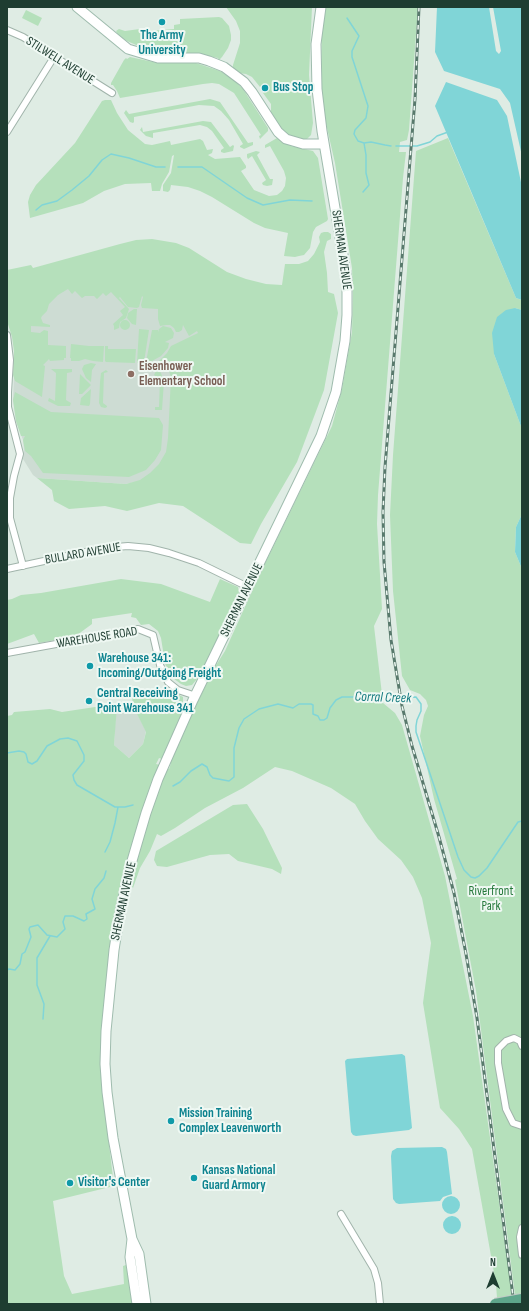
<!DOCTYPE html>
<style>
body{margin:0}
#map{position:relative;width:529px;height:1311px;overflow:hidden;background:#dfece4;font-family:"Sofia Sans Condensed",sans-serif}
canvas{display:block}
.frame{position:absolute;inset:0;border:8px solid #1e3d31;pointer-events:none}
.north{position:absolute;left:473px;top:1255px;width:40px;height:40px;-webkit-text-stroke:3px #eff8f3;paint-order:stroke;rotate:0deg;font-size:11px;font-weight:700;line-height:16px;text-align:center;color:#1e3d31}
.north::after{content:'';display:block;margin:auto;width:14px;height:18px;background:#1e3d31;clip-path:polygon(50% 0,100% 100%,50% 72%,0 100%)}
</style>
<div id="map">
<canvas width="529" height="1311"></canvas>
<div class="frame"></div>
<div class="north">N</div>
</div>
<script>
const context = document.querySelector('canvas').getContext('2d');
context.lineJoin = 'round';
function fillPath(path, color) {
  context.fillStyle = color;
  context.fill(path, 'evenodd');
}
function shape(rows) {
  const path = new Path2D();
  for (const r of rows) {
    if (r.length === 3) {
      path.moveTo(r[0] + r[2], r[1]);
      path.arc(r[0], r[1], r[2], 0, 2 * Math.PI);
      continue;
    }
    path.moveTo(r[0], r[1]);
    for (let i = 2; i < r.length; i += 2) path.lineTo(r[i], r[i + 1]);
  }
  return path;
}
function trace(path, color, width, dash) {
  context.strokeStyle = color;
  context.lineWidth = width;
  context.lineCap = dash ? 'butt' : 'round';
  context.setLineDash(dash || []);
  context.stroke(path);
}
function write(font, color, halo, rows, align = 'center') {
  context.font = font + ' "Sofia Sans Condensed",sans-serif';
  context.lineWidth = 4;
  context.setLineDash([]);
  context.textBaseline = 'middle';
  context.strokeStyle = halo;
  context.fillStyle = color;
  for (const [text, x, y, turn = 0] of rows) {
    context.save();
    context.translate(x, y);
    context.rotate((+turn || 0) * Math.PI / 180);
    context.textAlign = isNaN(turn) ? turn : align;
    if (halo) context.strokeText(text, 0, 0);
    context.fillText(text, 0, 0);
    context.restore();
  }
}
fillPath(shape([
 [65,269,253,313,156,478,126,484,37,478,33,475,23,459,24,450,23,440,16,421,13,400,15,351],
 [133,706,146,731,143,744,129,758,114,745,116,708]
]), '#cddcd3');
fillPath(shape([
 [226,7,312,7,309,75,313,123,311,135,307,139,304,140,285,135,271,113,271,104,263,93,268,90,265,85,260,87,252,77,246,74,239,73,233,69,233,65,240,43,240,31,236,21],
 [326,7,418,7,409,130,407,140,400,142,399,152,406,152,403,178,378,495,377,524,382,609,374,626,383,703,395,713,402,725,445,876,473,1016,512,1295,497,1298,496,1284,472,1149,459,1129,440,1108,423,1003,431,943,422,898,413,877,401,860,378,839,365,821,355,804,331,788,292,771,275,767,243,788,205,808,175,828,161,836,157,834,150,851,140,868,133,888,130,883,144,831,166,768,169,769,171,763,169,762,213,670,225,651,258,578,332,426,342,389,352,332,353,294,352,268,335,163,322,106,321,87,322,27],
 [26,10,42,18,38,26,22,18],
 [219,17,222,18,229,26,231,35,231,40,228,48,222,57,219,60,218,58,198,54,199,53,162,53,150,51,127,41,119,36,116,31,119,29,125,31,147,28,148,31,174,29,174,25,180,24,180,19],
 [130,57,158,63,196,63,220,71,235,81,243,89,268,128,268,131,260,139,259,136,261,135,234,93,219,84,212,83,203,84,120,98,117,91,113,85,111,85,111,83,124,60,126,58,127,59],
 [210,99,220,102,248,143,253,142,253,145,244,149,240,147,240,146,243,144,229,120,221,111,214,106,199,105,134,117,134,122,133,123,130,122,124,113,126,110,129,114],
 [105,100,111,100,117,113,128,130,145,144,152,145,170,141,171,145,200,139,203,141,207,150,213,149,212,153,208,155,215,159,240,157,246,166,246,168,241,171,254,190,269,196,277,195,282,191,285,186,286,178,284,171,270,146,265,148,265,145,277,138,291,146,313,151,318,158,328,219,327,221,316,227,313,232,310,248,304,255,299,256,295,257,284,256,288,233,265,228,254,223,212,197,200,191,188,187,171,185,170,190,168,192,163,191,163,185,171,173,174,155,172,156,169,172,162,184,160,191,152,191,151,183,125,184,104,191,83,203,30,218,28,202,30,195,36,185,75,143,102,101],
 [203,121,211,122,230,147,233,145,234,146,233,151,224,153,221,152,221,150,224,148,212,131,207,127,200,125,153,133,153,138,146,136,140,130,142,127,143,132],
 [448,138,516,298,522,300,522,310,515,308,494,354,522,429,522,514,516,527,515,552,522,569,522,1293,515,1295,476,991,455,880,457,879,434,799,420,736,424,715,428,706,426,700,420,694,410,690,402,676,393,591,390,515,393,455,416,151],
 [256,151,260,152,257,155,270,179,273,179,272,185,267,186,263,185,262,183,266,180,252,156,248,159,247,157,247,154],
 [324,232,328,232,331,234,331,239,327,241,324,252,327,273,328,292,334,294,338,313,324,390,297,462,261,524,251,544,240,543,183,506,159,503,127,511,105,506,69,509,54,501,52,490,37,478,126,484,140,480,150,473,159,464,166,452,168,438,171,377,169,371,161,366,159,361,167,353,171,346,198,333,197,331,189,336,183,325,182,330,179,332,176,332,174,328,170,325,166,325,160,326,158,319,158,309,142,308,141,305,143,297,142,296,139,307,137,308,128,307,120,297,119,298,129,309,126,318,120,322,119,328,114,330,114,326,113,324,123,315,120,311,125,307,111,292,106,296,103,293,97,299,94,296,85,296,82,298,75,291,72,294,68,289,58,295,49,304,47,311,42,316,41,318,43,323,50,325,50,327,31,326,31,332,40,333,44,330,48,331,48,345,66,346,66,358,64,358,64,360,50,361,49,359,43,365,45,366,42,397,15,381,13,375,14,351,12,337,7,321,7,270,31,265,33,268,120,244,136,240,152,239,176,243,189,248,227,272,246,279,266,284,282,285,285,264,299,264,308,261,314,254,320,242,319,237,321,233],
 [134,309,137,309,136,325,132,324,127,318,128,313],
 [125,325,5],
 [163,326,171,328,174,333,173,338,165,342,169,343,168,348,161,356,152,361,146,362,152,330,158,330,158,332,159,329],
 [139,329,149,330,144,362,137,363],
 [71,344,89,346,104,346,103,362,93,361,85,359,79,361,71,361,71,358,70,358],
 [105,346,108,346,108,349,136,349,135,363,106,362,105,361],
 [91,363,96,364,92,370,91,382,86,378,82,369,84,365],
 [51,369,72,369,72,372,67,373,66,400,71,403,70,406,58,406,48,401,49,398,55,401,56,373],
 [106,370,108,372,104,373,103,403,107,406,107,407,105,408,101,407,99,403,100,382,101,373],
 [156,371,160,371,164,381,162,410,155,410,155,407,159,407,160,380,154,375],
 [80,374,91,385,82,394,79,394],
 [91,389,90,404,89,406,80,405,81,398],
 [15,392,51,412,159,418,163,425,161,450,155,460,146,470,129,477,43,473,31,456,25,451,23,440,25,436,21,436,16,421,13,400],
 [121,579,161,584,210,602,220,579,238,587,239,592,224,627,197,679,192,685,186,686,181,684,169,675,165,663,161,638,158,631,149,624,141,625,136,618,131,617,132,613,92,619,92,624,77,635,72,637,39,643,34,634,7,644,7,600,12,599,21,595,41,593],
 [165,688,183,697,183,708,182,716,162,759,159,758,156,764,160,765,130,853,102,1075,109,1144,114,1186,53,1201,64,1276,72,1294,124,1284,123,1266,126,1265,133,1304,7,1304,7,716,12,715,14,712,50,709,62,712,115,704,117,706,114,745,129,758,143,744,146,732,133,706,132,696,136,693],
 [247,804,263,829,282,868,281,874,272,869,238,861,229,854,210,855,167,867,157,866,154,860,156,851,233,805]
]), '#b5e0bb');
fillPath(shape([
 [437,7,489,7,496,51,499,54,501,51,493,7,522,7,522,156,510,103,500,89,444,71,435,52],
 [446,82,497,100,507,116,522,187,522,300,516,298,435,106],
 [515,308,522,310,522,429,494,354,492,333,497,317,506,310],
 [522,514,522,569,515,552,516,527],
 [402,1054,405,1056,412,1128,409,1130,356,1136,353,1135,351,1132,345,1061,347,1059],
 [442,1147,446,1149,447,1152,452,1194,443,1197,440,1201,399,1204,396,1203,393,1199,391,1156,392,1151,397,1148],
 [451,1205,9],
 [452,1225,9]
]), '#80d5d7');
trace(shape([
 [347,18,359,36,352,51,352,57,368,106,366,118,355,130,354,134,358,141,364,143,371,142,385,145,391,146],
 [396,146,417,146,430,142,437,136,448,132],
 [178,167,202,167,247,198,263,205,290,200,312,201],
 [363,192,369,185,366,173,366,155,364,143],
 [36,210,42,205,57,201,72,190,89,176,102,160,111,154,129,158,156,167,165,167],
 [7,753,19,751,24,752,26,754,28,762,32,764,37,761,47,746,60,739,68,738,77,741,84,755,84,761,73,775,74,780,77,785,115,807,125,807,133,805],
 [173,786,180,782,191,771,202,764,207,767,210,775,213,778,229,781,234,777,234,748,239,728,244,719,259,709,278,704,293,708,299,704,311,704,313,705,313,714,318,716,320,720,324,720,327,718,330,708,336,700,342,697,354,697,363,700,367,698,416,697,421,704,421,711,417,720,416,726,416,732,458,857,464,870,471,877,475,878,479,876,487,868,518,822,522,821],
 [105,852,110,842,115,823,118,807],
 [7,970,9,969,15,970,20,964,22,954,25,952,31,937,29,929,30,927,38,925,47,935,57,937,65,929,63,922,65,916,73,916,84,921,87,919,86,914,95,909,92,899,95,889,104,878,106,871],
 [43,1019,44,1004,37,985,37,958,50,936]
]), '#80d5d7', 1.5);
const street = shape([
 [7,30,23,37,112,93],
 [7,132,54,57],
 [7,335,10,360,8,392,8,407,20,454,14,476,10,498,10,518,23,566],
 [7,569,104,548,128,546,149,548,169,553,199,563,248,587],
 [7,653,138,629,153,635,160,665,168,682,178,690,196,696],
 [522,1046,520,1041,514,1038,506,1041,498,1049,498,1063,506,1109,513,1123,522,1126],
 [341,1214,374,1269,378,1283,380,1304],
 [522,1228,520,1237,522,1255]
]);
const secondary = shape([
 [77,7,128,49,158,58,199,58,209,61,224,67,244,82,252,92,278,132,286,139,303,144,324,144],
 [132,1239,130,1257,137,1304],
 [146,1304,139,1254,132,1239,113,1138,107,1092,105,1064,106,1031,114,950,120,912,129,871,146,813,158,779,193,700,321,436,336,392,345,341,347,315,347,279,322,131,317,89,316,44,321,7]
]);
trace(street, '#a1b4ab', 8);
trace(secondary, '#9fbcae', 11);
trace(street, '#fff', 6);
trace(secondary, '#fff', 9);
const rail = shape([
 [419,7,415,99,385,467,383,512,384,562,391,640,402,706,412,746,439,837,454,893,466,954,477,1018,514,1304]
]);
trace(rail, '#58796c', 3);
trace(rail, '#eff8f3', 1.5, [4.5]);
const primaryBridge = shape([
 [495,1304,522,1299]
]);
trace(primaryBridge, '#c0c9c5', 12, []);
trace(primaryBridge, '#5ea68b', 10);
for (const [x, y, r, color] of [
 [162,22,4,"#0f9aa8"],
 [265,88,4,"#0f9aa8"],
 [131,374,4,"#8d6e63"],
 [90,666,4,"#0f9aa8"],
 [89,701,4,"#0f9aa8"],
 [171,1121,4,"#0f9aa8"],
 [194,1178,4,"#0f9aa8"],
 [70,1183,4,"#0f9aa8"]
]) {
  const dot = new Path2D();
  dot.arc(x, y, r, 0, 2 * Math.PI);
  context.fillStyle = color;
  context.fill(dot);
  trace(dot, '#eff8f3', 1.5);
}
write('bold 13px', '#0d838f', '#eff8f3', [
 ["The Army",162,36,"center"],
 ["University",162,51,"center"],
 ["Bus Stop",273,88],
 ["Warehouse 341:",98,659],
 ["Incoming/Outgoing Freight",98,674],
 ["Central Receiving",97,694],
 ["Point Warehouse 341",97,709],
 ["Mission Training",179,1114],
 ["Complex Leavenworth",179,1129],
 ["Kansas National",202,1171],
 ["Guard Armory",202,1186],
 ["Visitor's Center",78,1183]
], 'left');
write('13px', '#1e3d31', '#eff8f3', [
 ["STILWELL AVENUE",60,61,32],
 ["SHERMAN AVENUE",341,250,82],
 ["BULLARD AVENUE",83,554,-10],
 ["SHERMAN AVENUE",242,600,-64],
 ["WAREHOUSE ROAD",97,638,-9],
 ["SHERMAN AVENUE",124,901,-78]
]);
write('bold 13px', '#785e54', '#eff8f3', [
 ["Eisenhower",139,367],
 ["Elementary School",139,382]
], 'left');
write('13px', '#24783a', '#eff8f3', [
 ["Riverfront",491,892],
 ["Park",491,907]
]);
write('italic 14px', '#137a7f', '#eff8f3', [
 ["Corral Creek",383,698,2]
]);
</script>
